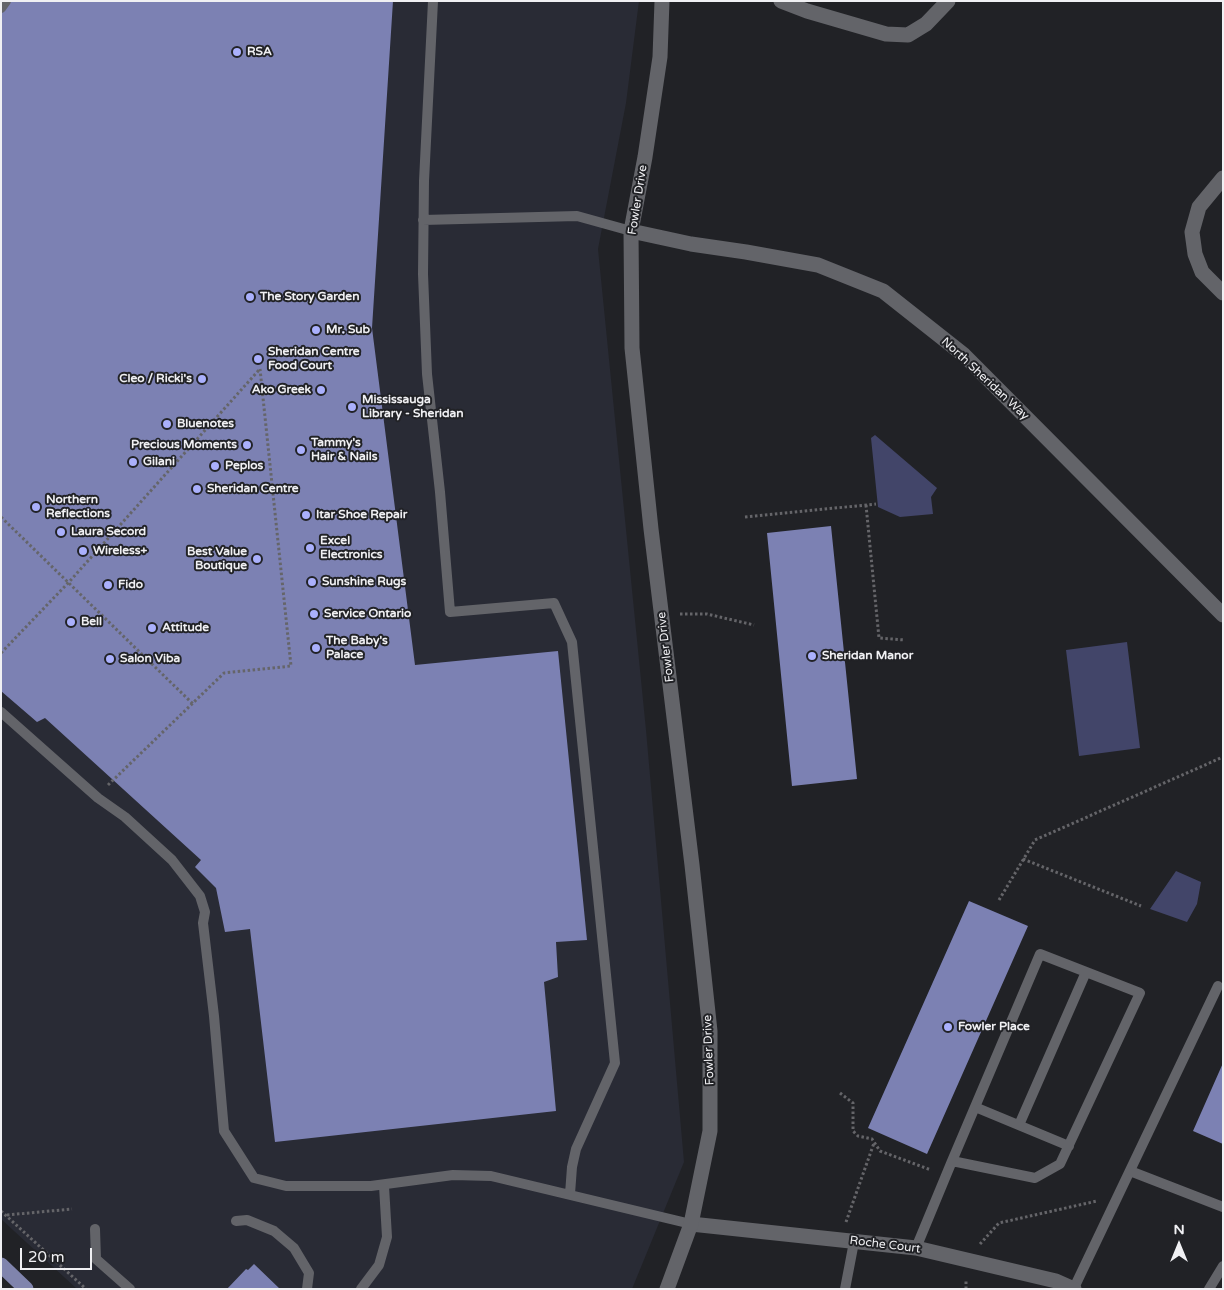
<!DOCTYPE html>
<style>
body{margin:0}
#map{position:relative;width:1224px;height:1290px;overflow:hidden;background:#212226;font-family:"Varela Round",sans-serif}
canvas{display:block}
.frame{position:absolute;inset:0;border:2px solid #f0f0f3;pointer-events:none}
.north{position:absolute;left:1154px;top:1220px;width:50px;height:50px;-webkit-text-stroke:4px #212226;paint-order:stroke;rotate:0deg;font-size:14px;font-weight:700;line-height:20px;text-align:center;color:#f0f0f3}
.north::after{content:'';display:block;margin:auto;width:18px;height:22px;background:#f0f0f3;clip-path:polygon(50% 0,100% 100%,50% 72%,0 100%)}
.scale{position:absolute;left:20px;top:1248px;width:72px;height:22px;box-sizing:border-box;border:2px solid #f0f0f3;border-top:0;padding-left:6px;font-size:15px;line-height:18px;white-space:nowrap;color:#f0f0f3;-webkit-text-stroke:4px #212226;paint-order:stroke}
</style>
<div id="map">
<canvas width="1224" height="1290"></canvas>
<div class="frame"></div>
<div class="north">N</div>
<div class="scale">20 m</div>
</div>
<script>
const context = document.querySelector('canvas').getContext('2d');
context.lineJoin = 'round';
function fillPath(path, color) {
  context.fillStyle = color;
  context.fill(path, 'evenodd');
}
function shape(rows) {
  const path = new Path2D();
  for (const r of rows) {
    path.moveTo(r[0], r[1]);
    for (let i = 2; i < r.length; i += 2) path.lineTo(r[i], r[i + 1]);
  }
  return path;
}
function trace(path, color, width, dash) {
  context.strokeStyle = color;
  context.lineWidth = width;
  context.lineCap = dash ? 'butt' : 'round';
  context.setLineDash(dash || []);
  context.stroke(path);
}
function write(font, color, halo, rows, align = 'center') {
  context.font = font + ' "Varela Round",sans-serif';
  context.lineWidth = 4;
  context.setLineDash([]);
  context.textBaseline = 'middle';
  context.strokeStyle = halo;
  context.fillStyle = color;
  for (const [text, x, y, turn = 0] of rows) {
    context.save();
    context.translate(x, y);
    context.rotate((+turn || 0) * Math.PI / 180);
    context.textAlign = isNaN(turn) ? turn : align;
    if (halo) context.strokeText(text, 0, 0);
    context.fillText(text, 0, 0);
    context.restore();
  }
}
fillPath(shape([
 [1,1,639,1,626,103,598,249,646,730,684,1162,632,1289,77,1289,1,1219]
]), '#292b35');
fillPath(shape([
 [875,435,937,488,931,497,933,514,900,517,878,507,871,438],
 [1127,642,1140,748,1079,756,1066,650],
 [1176,871,1201,882,1197,904,1187,922,1150,909]
]), '#424569');
fillPath(shape([
 [1,1,393,1,372,328,415,665,558,651,587,940,556,942,558,977,544,982,556,1111,275,1142,250,929,225,932,216,888,195,867,201,860,45,718,37,722,1,691],
 [831,526,857,779,792,786,767,533],
 [969,901,1028,926,927,1154,868,1128],
 [1223,1063,1223,1144,1193,1131],
 [254,1264,280,1289,227,1289,246,1269,248,1270]
]), '#7c81b3');
trace(shape([
 [866,505,879,638,905,640],
 [1,517,193,704],
 [745,517,876,504],
 [680,614,707,614,754,625],
 [1,653,69,582,259,370],
 [108,785,224,673,291,666,260,369],
 [1023,859,1141,906],
 [999,900,1035,840,1223,757],
 [840,1093,853,1103,853,1131,858,1136,872,1139,880,1151,931,1170],
 [1,1211,86,1289],
 [7,1215,72,1209],
 [846,1222,874,1143],
 [980,1244,999,1223,1097,1201],
 [966,1289,966,1279]
]), '#656569', 3, [2.5, 2.5]);
trace(shape([
 [433,1,424,181,423,274,427,374,440,492,450,612,554,603,572,642,615,1063,576,1149,572,1167,570,1194],
 [1,8,6,1],
 [423,220,577,216,631,231],
 [1,712,98,798,125,817,172,860,200,896,205,912,203,923,214,1016,224,1131,254,1178,286,1186,371,1186,453,1175,491,1176,691,1224],
 [975,1107,1069,1146],
 [1019,1125,1086,972],
 [1130,1171,1223,1207],
 [236,1221,247,1220,274,1231,294,1248,309,1273,307,1289],
 [95,1229,96,1259,130,1289],
 [916,1248,952,1161,1035,1178,1060,1164,1140,993,1040,954,952,1161],
 [1074,1288,1218,986],
 [361,1289,379,1265,387,1237,384,1186],
 [845,1289,854,1242],
 [1209,1289,1223,1266]
]), '#636469', 10);
trace(shape([
 [781,1,807,11,886,34,908,35,926,24,948,1],
 [1223,178,1199,207,1192,232,1195,254,1202,272,1223,293],
 [691,1224,916,1248,1056,1281,1074,1289]
]), '#636469', 15);
trace(shape([
 [662,1,660,57,645,157,631,231,632,348,651,529,692,865,710,1031,710,1131,691,1224,667,1289],
 [631,231,691,244,746,252,818,265,883,291,964,355,1223,615]
]), '#636469', 15);
trace(shape([
 [1,1265,26,1289]
]), '#8084ad', 15);
for (const [x, y, r, color] of [
 [237,52,5,"#aab0fc"],
 [250,297,5,"#aab0fc"],
 [316,330,5,"#aab0fc"],
 [258,359,5,"#aab0fc"],
 [202,379,5,"#aab0fc"],
 [321,390,5,"#aab0fc"],
 [352,407,5,"#aab0fc"],
 [167,424,5,"#aab0fc"],
 [247,445,5,"#aab0fc"],
 [301,450,5,"#aab0fc"],
 [133,462,5,"#aab0fc"],
 [215,466,5,"#aab0fc"],
 [197,489,5,"#aab0fc"],
 [36,507,5,"#aab0fc"],
 [306,515,5,"#aab0fc"],
 [61,532,5,"#aab0fc"],
 [310,548,5,"#aab0fc"],
 [83,551,5,"#aab0fc"],
 [257,559,5,"#aab0fc"],
 [312,582,5,"#aab0fc"],
 [108,585,5,"#aab0fc"],
 [314,614,5,"#aab0fc"],
 [71,622,5,"#aab0fc"],
 [152,628,5,"#aab0fc"],
 [316,648,5,"#aab0fc"],
 [812,656,5,"#aab0fc"],
 [110,659,5,"#aab0fc"],
 [948,1027,5,"#aab0fc"]
]) {
  const dot = new Path2D();
  dot.arc(x, y, r, 0, 2 * Math.PI);
  context.fillStyle = color;
  context.fill(dot);
  trace(dot, '#212226', 2);
}
write('bold 12px', '#f0f0f3', '#212226', [
 ["RSA",247,52],
 ["The Story Garden",260,297],
 ["Mr. Sub",326,330],
 ["Sheridan Centre",268,352],
 ["Food Court",268,366],
 ["Cleo / Ricki's",192,379,"right"],
 ["Ako Greek",311,390,"right"],
 ["Mississauga",362,400],
 ["Library - Sheridan",362,414],
 ["Bluenotes",177,424],
 ["Tammy's",311,443],
 ["Hair & Nails",311,457],
 ["Precious Moments",237,445,"right"],
 ["Gilani",143,462],
 ["Peplos",225,466],
 ["Sheridan Centre",207,489],
 ["Northern",46,500],
 ["Reflections",46,514],
 ["Itar Shoe Repair",316,515],
 ["Laura Secord",71,532],
 ["Excel",320,541],
 ["Electronics",320,555],
 ["Wireless+",93,551],
 ["Best Value",247,552,"right"],
 ["Boutique",247,566,"right"],
 ["Sunshine Rugs",322,582],
 ["Fido",118,585],
 ["Service Ontario",324,614],
 ["Bell",81,622],
 ["Attitude",162,628],
 ["The Baby's",326,641],
 ["Palace",326,655],
 ["Sheridan Manor",822,656],
 ["Salon Viba",120,659],
 ["Fowler Place",958,1027]
], 'left');
write('12px', '#f0f0f3', '#212226', [
 ["Fowler Drive",638,200,-81],
 ["North Sheridan Way",985,379,43],
 ["Fowler Drive",666,647,-97],
 ["Fowler Drive",709,1050,-92],
 ["Roche Court",885,1245,7]
]);
</script>
